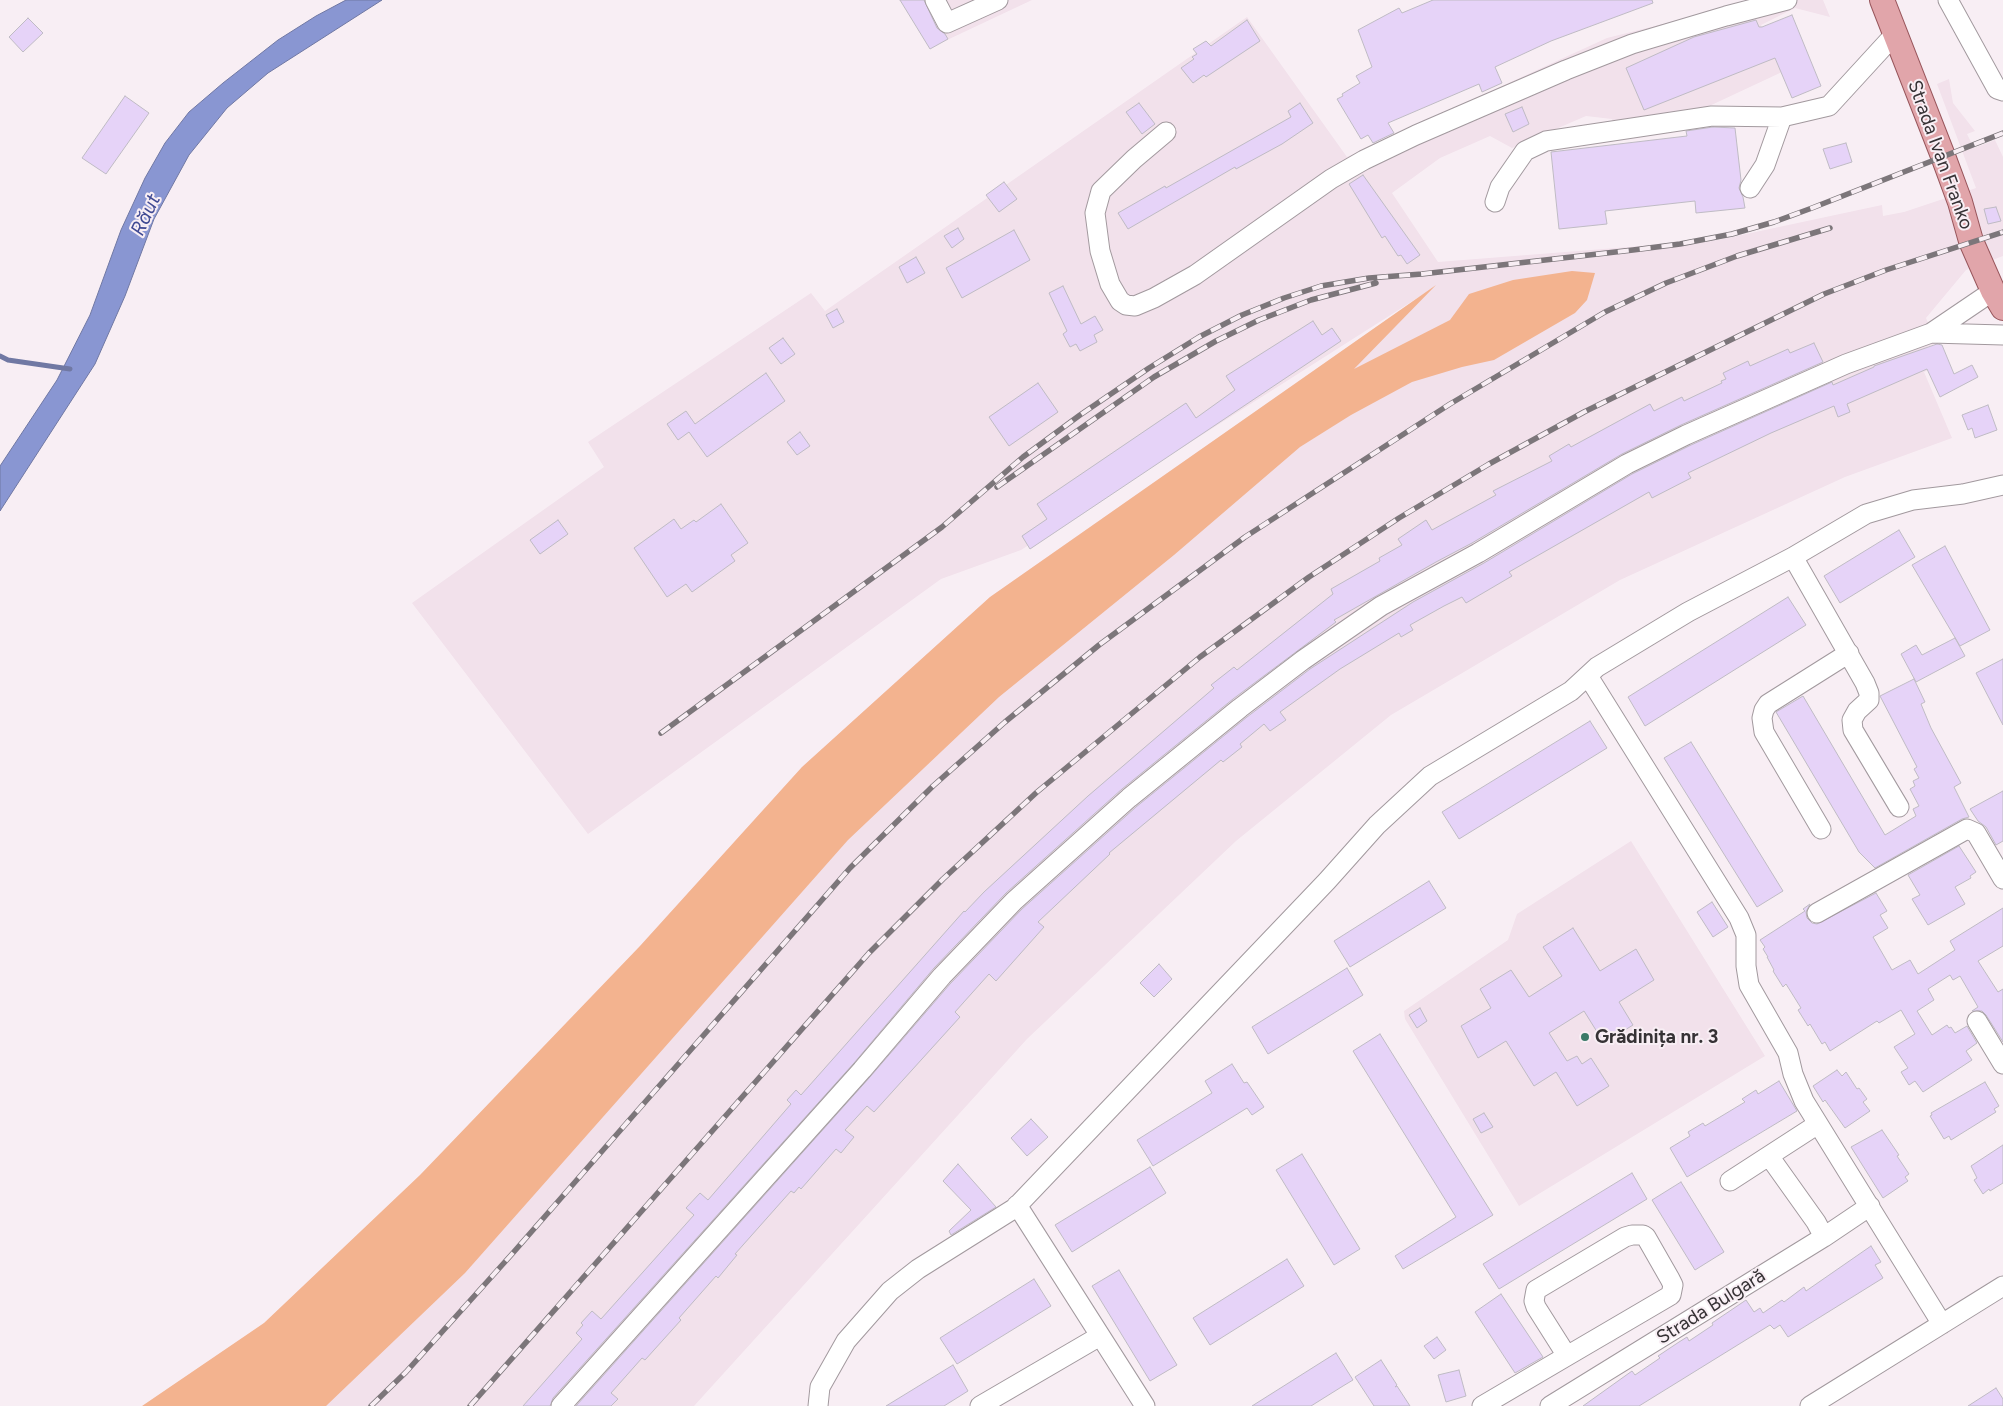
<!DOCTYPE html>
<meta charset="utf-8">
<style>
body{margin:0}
canvas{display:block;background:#f8eef4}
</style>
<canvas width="2003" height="1406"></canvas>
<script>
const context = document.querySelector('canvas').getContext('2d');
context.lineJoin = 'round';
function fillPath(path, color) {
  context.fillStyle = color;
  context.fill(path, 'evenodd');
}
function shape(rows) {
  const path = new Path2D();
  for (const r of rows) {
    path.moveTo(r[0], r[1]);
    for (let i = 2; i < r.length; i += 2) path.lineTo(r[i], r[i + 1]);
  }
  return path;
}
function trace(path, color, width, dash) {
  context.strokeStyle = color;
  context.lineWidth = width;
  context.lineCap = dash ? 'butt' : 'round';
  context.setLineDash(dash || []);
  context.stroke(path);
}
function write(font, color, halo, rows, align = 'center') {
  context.font = font + ' Figtree,sans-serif';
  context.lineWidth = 4;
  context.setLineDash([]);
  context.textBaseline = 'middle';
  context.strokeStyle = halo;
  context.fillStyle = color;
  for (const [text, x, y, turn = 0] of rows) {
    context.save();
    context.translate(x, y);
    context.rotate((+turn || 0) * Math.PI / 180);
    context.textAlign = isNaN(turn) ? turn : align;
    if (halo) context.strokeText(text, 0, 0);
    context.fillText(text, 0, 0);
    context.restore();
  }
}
fillPath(shape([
 [901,0,1032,0,930,48],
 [1759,0,1823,0,1830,17,1795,8,1761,25,1782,72,1658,130,1620,136,1612,119,1586,116,1512,148,1490,136,1440,158,1392,193,1438,262,1718,240,1882,205,1883,216,1904,212,1976,188,1937,84,1949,79,1953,103,1975,131,1967,134,1974,148,1995,140,2003,157,2003,256,1966,270,1926,318,1936,343,1927,347,1935,367,1924,372,1952,438,1845,477,1620,580,1391,715,1236,841,1027,1039,694,1406,155,1406,281,1310,396,1209,640,946,802,767,990,597,1422,295,1021,550,941,579,588,834,412,603,604,467,588,442,811,293,825,311,1247,17,1347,157,1607,38],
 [1631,841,1765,1056,1519,1206,1405,1019,1404,1011,1508,940,1517,914]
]), '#f2e1eb');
fillPath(shape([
 [1572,271,1595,273,1587,300,1575,313,1494,360,1462,367,1412,382,1351,415,1300,447,1174,555,999,697,848,840,465,1273,326,1406,142,1406,264,1323,420,1175,640,946,802,767,990,597,1436,285,1354,369,1450,320,1469,294,1513,280]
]), '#f3b38f');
const water = shape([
 [346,0,382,0,268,73,227,108,189,155,154,219,125,296,95,364,0,511,0,466,57,380,90,315,121,230,145,178,165,143,189,112,223,83,278,40,316,16,346,0]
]);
fillPath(water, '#8996d2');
trace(water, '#7078a3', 1);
trace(shape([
 [0,356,8,360,70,369]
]), '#7078a3', 5);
const building = shape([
 [900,0,924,0,937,28,945,34,948,39,930,49,900,0],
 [1433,0,1652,0,1653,3,1551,41,1495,67,1502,83,1482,92,1479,84,1388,123,1394,133,1373,143,1368,135,1361,139,1337,99,1343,96,1342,94,1360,83,1356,76,1372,67,1358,30,1399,8,1402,13,1433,0],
 [1792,15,1821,86,1792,98,1775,58,1644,110,1626,68,1694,37,1756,20,1759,27,1762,27,1792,15],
 [28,18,43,33,23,52,9,37,28,18],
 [1247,20,1260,41,1206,77,1204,75,1193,83,1181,68,1194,59,1192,57,1197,54,1193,49,1206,41,1211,46,1247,20],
 [125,96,149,113,106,174,82,158,125,96],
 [1139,103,1155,124,1142,134,1126,112,1139,103],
 [1300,103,1313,123,1282,144,1236,169,1235,167,1128,229,1118,213,1165,186,1166,188,1291,117,1288,111,1300,103],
 [1522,107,1529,124,1513,132,1505,114,1522,107],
 [1713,127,1735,128,1741,180,1739,188,1743,197,1745,208,1696,213,1695,201,1605,211,1607,224,1559,229,1551,152,1687,136,1686,131,1713,127],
 [1846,143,1852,162,1830,169,1823,149,1846,143],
 [1363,175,1420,255,1407,264,1401,255,1398,256,1385,236,1382,238,1349,184,1363,175],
 [1004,182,1017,199,999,212,986,195,1004,182],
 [1996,207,2001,221,1988,224,1984,209,1996,207],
 [958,228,964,239,952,248,944,236,958,228],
 [1014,230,1030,260,962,298,946,268,1014,230],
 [916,257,925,273,907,283,899,267,916,257],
 [1063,286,1081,324,1095,316,1103,330,1094,335,1097,342,1080,351,1076,344,1070,347,1063,334,1067,331,1049,293,1063,286],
 [837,309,844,322,833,328,826,315,837,309],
 [1313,321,1322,335,1332,328,1341,341,1030,549,1022,536,1047,519,1037,504,1186,403,1196,418,1235,390,1226,376,1313,321],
 [783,338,795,354,781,364,769,348,783,338],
 [1814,343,1823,362,1681,425,1622,454,1472,543,1436,562,1334,620,1336,622,1233,699,1122,789,1006,893,934,968,854,1063,553,1398,550,1406,523,1406,582,1339,576,1333,583,1325,581,1323,592,1311,601,1319,694,1215,686,1208,700,1193,708,1200,791,1104,787,1100,796,1090,801,1095,964,911,965,912,984,892,1088,796,1214,688,1211,685,1234,667,1237,670,1333,594,1331,589,1380,561,1379,558,1402,545,1398,539,1426,520,1432,530,1496,495,1493,491,1552,461,1549,456,1569,444,1571,447,1650,404,1654,411,1682,397,1684,401,1722,383,1721,381,1726,379,1723,373,1748,361,1750,366,1788,349,1790,353,1814,343],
 [1937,344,1942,345,1954,374,1972,365,1978,377,1940,397,1927,369,1847,404,1850,412,1838,417,1834,406,1771,433,1688,473,1691,478,1652,498,1649,492,1509,572,1512,576,1466,603,1462,597,1444,606,1410,625,1413,630,1401,637,1399,633,1340,669,1280,712,1286,720,1270,731,1264,724,1240,744,1242,747,1223,762,1221,760,1109,853,1110,854,1038,922,1044,927,996,981,989,974,955,1012,960,1017,874,1112,867,1106,845,1130,854,1137,841,1153,836,1149,801,1189,799,1187,794,1193,791,1191,735,1254,737,1255,718,1278,716,1276,679,1318,681,1320,645,1360,642,1358,611,1393,618,1399,611,1406,576,1406,870,1077,950,984,1022,909,1136,807,1247,717,1310,669,1413,602,1484,563,1632,474,1691,445,1832,382,1833,385,1874,367,1874,366,1937,344],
 [766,373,785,401,707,457,689,432,678,440,667,424,686,411,695,424,766,373],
 [1038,383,1058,412,1009,446,989,417,1038,383],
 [1988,405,1997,430,1975,438,1972,428,1968,430,1962,415,1988,405],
 [800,432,810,446,797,455,787,442,800,432],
 [721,504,748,543,731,555,735,561,692,592,686,584,667,597,634,548,674,519,681,529,694,520,696,522,721,504],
 [558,520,568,534,540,554,530,540,558,520],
 [1899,530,1915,557,1840,603,1824,576,1899,530],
 [1945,546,1990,630,1960,646,1912,565,1945,546],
 [1788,597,1806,625,1645,726,1628,697,1788,597],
 [1955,638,1965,656,1916,682,1901,654,1916,645,1922,655,1955,638],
 [2003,659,2003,725,1976,673,2003,659],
 [1914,679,1925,702,1921,704,1931,728,1961,783,1954,787,1969,817,1962,819,1875,868,1859,852,1776,712,1803,696,1885,835,1916,816,1913,809,1919,806,1910,789,1915,786,1913,781,1919,778,1914,769,1917,767,1880,696,1914,679],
 [1590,721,1607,748,1459,839,1442,812,1590,721],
 [1691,742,1783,891,1757,907,1664,758,1691,742],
 [2003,791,2003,841,1996,845,1986,827,1978,821,1970,809,2003,791],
 [1959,846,1976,872,1970,876,1971,878,1955,887,1965,904,1928,925,1912,899,1920,895,1908,875,1959,846],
 [1429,881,1446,908,1350,967,1334,941,1429,881],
 [1876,893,1887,911,1880,915,1888,928,1873,937,1892,970,1910,960,1918,974,1955,950,1950,941,2003,908,2003,946,1978,961,1998,992,2003,989,2003,1042,1986,1015,1982,1011,1972,1011,1978,1007,1960,976,1953,980,1950,975,1928,989,1934,1000,1917,1011,1932,1035,1947,1025,1949,1028,1951,1027,1955,1033,1967,1026,1977,1043,1966,1051,1972,1060,1923,1092,1915,1081,1909,1085,1901,1072,1908,1068,1894,1047,1915,1034,1901,1010,1879,1023,1877,1021,1830,1051,1825,1042,1822,1044,1810,1024,1808,1026,1798,1010,1801,1008,1786,984,1783,987,1773,971,1774,970,1767,957,1768,957,1763,949,1765,947,1760,940,1805,911,1803,909,1810,904,1806,912,1807,918,1812,923,1817,924,1876,893],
 [1712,902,1728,927,1713,937,1697,912,1712,902],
 [1573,928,1600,971,1636,949,1654,980,1619,1002,1633,1025,1604,1043,1584,1011,1549,1033,1567,1061,1577,1056,1582,1064,1591,1058,1609,1086,1577,1106,1556,1072,1534,1086,1506,1041,1478,1058,1461,1026,1491,1008,1480,989,1511,970,1529,997,1562,976,1543,947,1573,928],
 [1159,964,1172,979,1154,997,1140,983,1159,964],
 [1347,968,1363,995,1268,1054,1252,1027,1347,968],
 [1420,1008,1427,1021,1417,1028,1409,1015,1420,1008],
 [1380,1034,1493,1215,1403,1269,1395,1256,1456,1217,1353,1051,1380,1034],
 [1232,1064,1244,1083,1247,1082,1264,1107,1252,1115,1247,1108,1153,1166,1137,1140,1212,1093,1205,1081,1232,1064],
 [1837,1070,1842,1076,1846,1072,1857,1089,1859,1088,1867,1099,1863,1102,1870,1111,1845,1128,1825,1100,1823,1102,1813,1086,1837,1070],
 [1779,1081,1797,1111,1687,1177,1670,1148,1690,1136,1688,1132,1703,1123,1705,1126,1745,1102,1742,1099,1756,1090,1758,1094,1779,1081],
 [1985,1082,1999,1106,1994,1109,1996,1112,1951,1140,1949,1136,1944,1139,1930,1116,1932,1115,1931,1113,1985,1082],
 [1484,1113,1493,1127,1481,1133,1473,1119,1484,1113],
 [1031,1119,1048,1137,1027,1156,1011,1138,1031,1119],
 [1882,1130,1899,1155,1897,1156,1909,1174,1905,1177,1908,1181,1883,1198,1851,1147,1882,1130],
 [2003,1145,2003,1183,1990,1191,1989,1189,1983,1194,1974,1180,1977,1178,1971,1166,2003,1145],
 [1302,1154,1360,1249,1334,1265,1276,1170,1302,1154],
 [958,1164,996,1207,951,1235,949,1231,971,1210,943,1181,958,1164],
 [1150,1167,1166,1193,1072,1252,1055,1225,1150,1167],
 [1632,1173,1647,1199,1499,1289,1483,1264,1632,1173],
 [1681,1182,1724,1252,1695,1270,1652,1200,1681,1182],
 [1871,1246,1881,1262,1875,1265,1883,1278,1788,1337,1780,1325,1774,1329,1770,1325,1639,1406,1583,1406,1632,1371,1635,1375,1660,1358,1658,1356,1679,1342,1687,1337,1689,1341,1713,1325,1712,1323,1746,1300,1754,1312,1760,1308,1763,1313,1782,1300,1784,1302,1804,1287,1806,1291,1871,1246],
 [1287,1259,1304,1286,1210,1345,1193,1318,1287,1259],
 [1119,1270,1177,1365,1150,1381,1092,1286,1119,1270],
 [1034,1279,1051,1306,957,1364,940,1338,1034,1279],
 [1501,1294,1543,1357,1515,1373,1475,1312,1501,1294],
 [1437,1337,1446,1350,1434,1359,1424,1346,1437,1337],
 [1336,1353,1353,1380,1343,1386,1311,1406,1252,1406,1336,1353],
 [1381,1360,1397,1385,1395,1387,1397,1386,1410,1406,1374,1406,1372,1403,1355,1377,1381,1360],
 [953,1365,968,1391,944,1406,886,1406,953,1365],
 [1459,1370,1466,1396,1446,1402,1438,1375,1459,1370],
 [1996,1388,2003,1399,2003,1406,1968,1406,1996,1388]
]);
fillPath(building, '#e6d3f8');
trace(building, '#bfbbc4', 1);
const minor = shape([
 [935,0,947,23,998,0],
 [1948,0,1997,89,2003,91],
 [1166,132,1134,159,1101,191,1095,213,1100,251,1110,284,1120,301,1126,305,1135,306,1154,298,1195,275,1331,179,1364,160,1416,135,1566,70,1632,44,1726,16,1787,0],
 [1750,188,1765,165,1782,117],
 [1495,202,1500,187,1525,151,1546,141,1712,116,1782,117,1829,106,1895,34],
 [1931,333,2003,335],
 [1793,557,1865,683,1869,693,1869,700,1857,711,1852,720,1853,730,1899,807],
 [1588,676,1739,918,1746,935,1746,966,1749,985,1788,1053,1793,1074,1804,1101,1942,1324],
 [1821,829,1764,732,1762,718,1764,710,1768,704,1849,653],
 [1817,913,1967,829,1976,833,2003,879],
 [1977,1021,2003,1064],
 [1769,1156,1816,1222,1824,1237],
 [1730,1181,1818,1124],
 [1017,1205,1145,1406],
 [561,1406,862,1070,942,976,1014,901,1129,798,1240,708,1303,660,1381,606,1478,553,1627,464,1686,435,1846,364,1931,333,1993,291],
 [818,1406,820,1387,846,1341,890,1291,918,1269,1015,1208,1327,881,1377,825,1430,776,1571,691,1597,667,1688,612,1793,557,1866,514,1913,500,1963,494,2003,485],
 [980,1406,1100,1336],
 [1482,1406,1567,1356,1666,1298,1671,1295,1673,1285,1670,1279,1646,1237,1643,1235,1632,1235,1625,1237,1536,1290,1534,1301,1536,1307,1567,1356],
 [1550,1406,1824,1237,1870,1206],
 [1810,1406,2003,1286]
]);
const major = shape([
 [1882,0,1943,156,1960,202,1971,241,1993,291,2003,308]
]);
trace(minor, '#a2999e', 21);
trace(major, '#98565c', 26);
trace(minor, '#fff', 19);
trace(major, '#e1a5aa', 24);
const rail = shape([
 [997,487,1154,377,1216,341,1259,320,1311,300,1376,283],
 [661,733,942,527,1023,457,1080,415,1149,368,1199,337,1242,315,1284,298,1321,286,1369,278,1422,274,1633,250,1680,244,1732,234,1774,222,1812,208,2003,133],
 [371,1406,406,1372,512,1254,850,868,933,786,1005,722,1099,645,1245,537,1450,404,1605,312,1666,283,1737,256,1830,228],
 [470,1406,869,953,943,879,1037,792,1200,657,1309,577,1399,518,1489,464,1584,412,1824,294,1886,270,2003,232]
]);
trace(rail, '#7c767a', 5.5);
trace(rail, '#f8eef4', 4, [11]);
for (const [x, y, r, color] of [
 [1585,1037,5,"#3b7a68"]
]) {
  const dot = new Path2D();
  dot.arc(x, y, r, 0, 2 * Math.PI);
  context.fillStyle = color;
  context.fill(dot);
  trace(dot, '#f8eef4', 2);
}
write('19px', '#363235', '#f8eef4', [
 ["Strada Ivan Franko",1940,155,70],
 ["Strada Bulgară",1711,1307,-32]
]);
write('bold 19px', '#363235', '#f8eef4', [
 ["Grădinița nr. 3",1595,1037]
], 'left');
write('italic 20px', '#404a93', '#f8eef4', [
 ["Răut",146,215,-65]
]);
</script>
